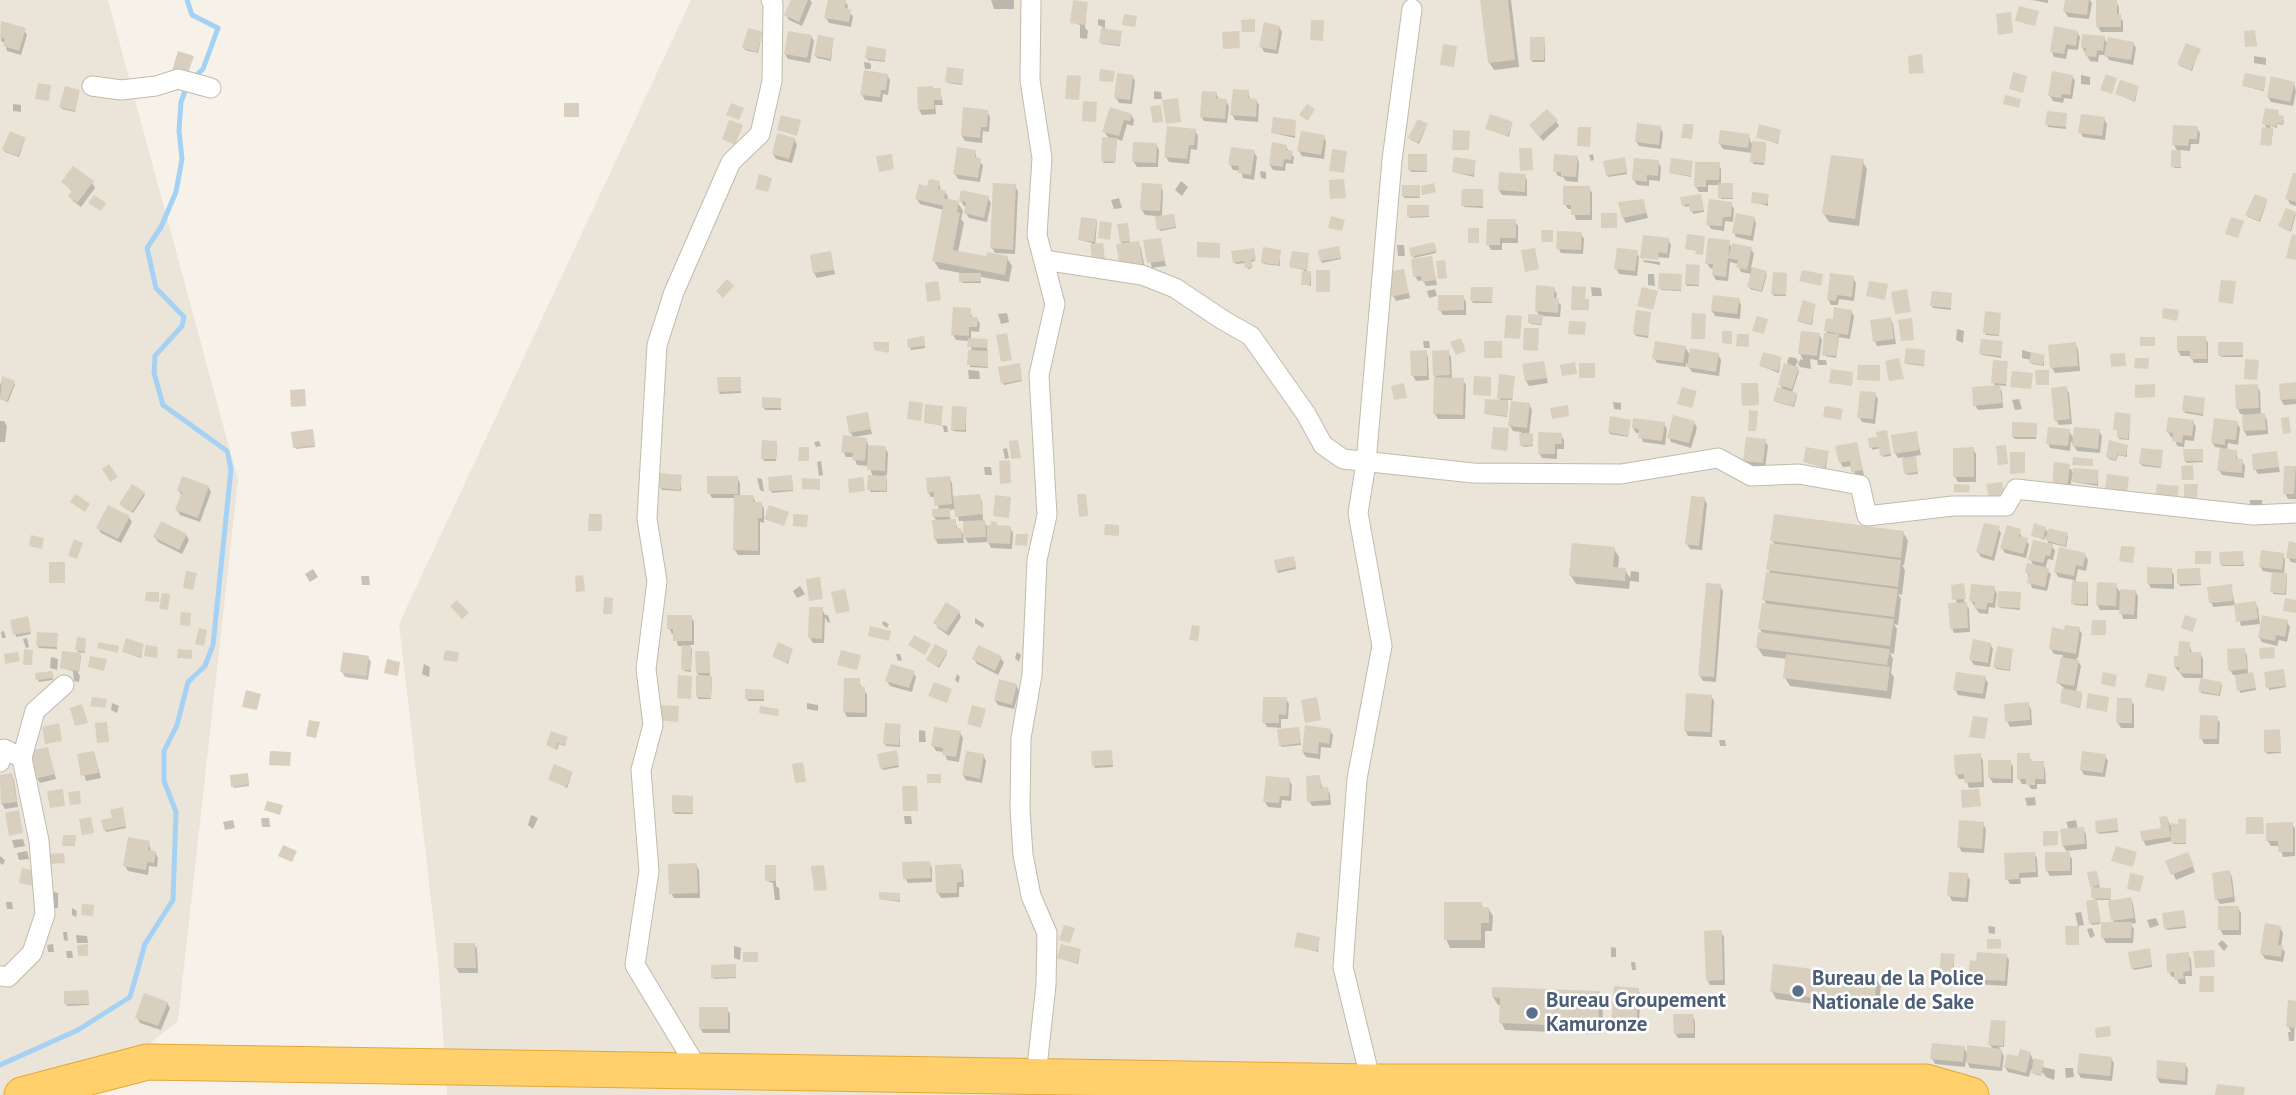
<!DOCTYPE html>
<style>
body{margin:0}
canvas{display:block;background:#f6f2ea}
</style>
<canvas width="2296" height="1095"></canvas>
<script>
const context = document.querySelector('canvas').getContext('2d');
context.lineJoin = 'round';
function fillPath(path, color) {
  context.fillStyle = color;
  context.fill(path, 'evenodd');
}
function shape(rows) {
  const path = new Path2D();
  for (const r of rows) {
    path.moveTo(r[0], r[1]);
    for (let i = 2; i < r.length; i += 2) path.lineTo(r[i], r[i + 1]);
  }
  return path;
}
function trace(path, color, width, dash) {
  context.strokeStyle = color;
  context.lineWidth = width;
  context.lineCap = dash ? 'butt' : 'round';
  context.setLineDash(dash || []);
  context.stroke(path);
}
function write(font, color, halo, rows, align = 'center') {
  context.font = font + ' "PT Sans",sans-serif';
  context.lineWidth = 5;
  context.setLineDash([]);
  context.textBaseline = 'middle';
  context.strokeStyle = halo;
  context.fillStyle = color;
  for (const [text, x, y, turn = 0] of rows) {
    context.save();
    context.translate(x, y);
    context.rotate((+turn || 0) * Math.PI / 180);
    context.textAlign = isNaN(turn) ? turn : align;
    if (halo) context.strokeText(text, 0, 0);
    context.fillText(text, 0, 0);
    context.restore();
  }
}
fillPath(shape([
 [0,0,108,0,238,480,178,1021,86,1095,0,1095],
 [691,0,2296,0,2296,1095,447,1095,438,960,399,624]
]), '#eae5d8');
fillPath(shape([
 [793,0,810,0,812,3,802,26,789,20,786,15],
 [829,0,845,1,848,6,847,11,853,16,851,27,829,23,826,18],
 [991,0,1020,0,1014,0,1014,9,994,9],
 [1482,0,1511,0,1519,67,1494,70,1489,62],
 [2032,0,2048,0,2048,3],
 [2066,0,2090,0,2092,3,2089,19,2068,17,2065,12],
 [2116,2,2119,7,2119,16,2123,21,2123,32,2101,32,2098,27],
 [1087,3,1085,28,1088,31,1087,39,1080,38,1080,25,1072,22],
 [1098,19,1105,20,1105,30,1121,32,1120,46,1102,44,1103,27,1098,25],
 [2,23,24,30,27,35,21,55,7,51,5,43,1,41],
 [1279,27,1282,32,1278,54,1264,52,1261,46],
 [2077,32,2080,37,2078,50,2068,49,2066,59,2054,57,2052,52],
 [762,33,758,53,745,50,744,48],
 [811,36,814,41,810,63,788,59,785,54],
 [2104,38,2108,45,2133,43,2136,48,2133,65,2109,60,2106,55,2099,55,2098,62,2090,61,2082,47],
 [833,40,831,61,817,58,816,56],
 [1545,41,1545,62,1533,62,1531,60],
 [885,50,885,62,868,60,871,65,871,69,865,69,864,62,870,63,867,58],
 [2199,50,2192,71,2180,66,2179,64],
 [2254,56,2266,58,2266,65,2254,63],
 [963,71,962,85,948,83,947,82],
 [887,75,890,80,888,95,883,94,882,102,865,100,862,95],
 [2081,75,2090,77,2090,85,2081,84],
 [1132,76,1135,81,1132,104,1119,103,1116,98],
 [2072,76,2075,81,2072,99,2064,98,2063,103,2053,101,2050,96],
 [2265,78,2264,91,2244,86],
 [2294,83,2296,92,2293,106,2271,102,2268,97],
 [2138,88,2135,102,2117,94],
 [940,90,943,105,935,105,936,114,922,115,919,110],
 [79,91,75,112,62,109,61,107],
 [1154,91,1161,92,1162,99,1154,99],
 [1248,92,1250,100,1256,100,1259,105,1258,122,1235,120,1232,114],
 [1216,93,1219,99,1226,101,1229,106,1227,123,1204,121,1201,116],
 [13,104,21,105,21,112,13,111],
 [987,111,990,117,989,132,983,131,982,143,965,141,962,136],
 [2278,112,2278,117,2284,120,2283,125,2277,124,2277,128,2270,126,2273,132,2271,145,2262,143,2267,129,2264,123],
 [1131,115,1134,120,1133,126,1127,124,1122,141,1117,139,1115,163,1103,163,1109,139,1104,131],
 [2066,115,2066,129,2048,127,2047,125],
 [2104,119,2107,124,2105,140,2083,137,2080,132],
 [1556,121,1559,126,1543,141,1534,130],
 [1295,122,1295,138,1273,133],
 [1512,123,1509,137,1487,128],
 [1427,125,1419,144,1411,140,1410,138],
 [1660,128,1663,133,1661,149,1639,146,1636,141],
 [2197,128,2200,133,2199,144,2191,144,2190,151,2179,150,2181,154,2181,168,2174,168,2178,152,2174,145],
 [1195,131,1198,136,1197,150,1191,149,1189,164,1169,162,1166,157],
 [1780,131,1778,144,1758,137],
 [1323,136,1326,141,1324,159,1302,156,1299,151],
 [1749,136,1751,143,1766,146,1764,165,1753,164,1752,153,1723,149,1720,144],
 [25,139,19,157,5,152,4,150],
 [794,139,797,145,792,163,776,159,773,154],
 [1156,144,1159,150,1158,167,1137,167,1134,162],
 [1285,146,1294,157,1293,164,1286,163,1285,171,1273,170,1270,165],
 [975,151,977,160,983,165,980,182,958,179,955,174],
 [1254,152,1257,157,1254,180,1243,178,1241,171,1233,170,1230,164],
 [1593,154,1594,160,1591,161,1589,155],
 [1426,156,1427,172,1411,172,1410,170],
 [1577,157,1579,162,1578,182,1566,181,1563,177,1558,176,1555,171],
 [1625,161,1627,174,1608,177,1607,175],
 [1862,161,1867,169,1859,226,1829,222,1824,214],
 [1475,162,1474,177,1454,172],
 [1658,162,1661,167,1660,181,1649,180,1649,186,1637,185,1634,180],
 [1692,162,1691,177,1671,173],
 [1719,164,1721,169,1721,184,1733,186,1733,199,1721,199,1720,185,1708,185,1708,192,1699,192,1696,187],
 [1260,171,1266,172,1266,179,1261,178],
 [1524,175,1527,180,1527,196,1502,195,1499,190],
 [2296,175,2296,206,2290,204,2287,198],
 [1181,181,1188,187,1182,196,1175,190],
 [63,182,92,183,95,188,81,207,73,201,70,196,73,192],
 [939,183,941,191,945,192,948,197,947,201,958,203,963,211,961,219,964,223,958,252,988,258,1007,258,1012,266,1009,282,981,277,981,283,962,283,961,273,939,269,934,261,944,210,920,204,917,199,929,188],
 [1015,186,1018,191,1015,254,995,253,992,248],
 [1161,186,1163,191,1162,217,1174,218,1176,228,1160,231,1157,216,1145,215,1142,210],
 [1419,186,1420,198,1405,198,1403,196],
 [1589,188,1592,193,1592,220,1576,220,1573,209,1568,209,1565,204],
 [1483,193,1483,208,1464,207,1463,205],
 [1768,196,1768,206,1753,202],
 [988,198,991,203,987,222,969,218,966,213,967,206,964,206,961,201],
 [1119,198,1122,208,1114,209,1111,200],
 [1701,198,1704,212,1693,214,1691,206,1685,207,1684,205],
 [1643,201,1648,218,1626,223,1623,218],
 [2267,201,2260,222,2248,217,2247,215],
 [1731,204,1734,209,1733,222,1725,221,1724,231,1711,229,1708,224],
 [1428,207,1429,217,1410,218,1409,216],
 [2287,210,2296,214,2291,232,2281,227],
 [1754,218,1756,223,1753,241,1736,237,1734,232],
 [1096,221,1097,222,1094,260,1092,243,1080,240],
 [1515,221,1518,226,1518,243,1502,243,1502,250,1491,250,1488,244],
 [1128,226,1130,244,1138,243,1141,248,1145,269,1121,242],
 [1581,234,1584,239,1583,254,1561,253,1558,248],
 [1645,237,1668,240,1671,245,1669,258,1643,256,1643,259,1642,257],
 [1160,240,1166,266,1152,268,1145,242],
 [1728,242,1732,248,1751,249,1754,254,1751,268,1767,274,1762,292,1750,289,1752,274,1741,272,1738,264,1730,262,1728,281,1716,280,1713,275,1714,269,1710,268,1707,263],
 [1397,245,1404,245,1405,256,1398,256],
 [1435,246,1436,253,1414,258,1413,256],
 [1339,250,1341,259,1322,263,1321,261],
 [1254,251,1255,261,1251,262,1252,268,1248,269,1246,263,1236,264,1235,263],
 [1280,251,1280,266,1264,264,1263,262],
 [1636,252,1639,257,1637,276,1619,274,1616,268],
 [830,253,835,274,817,278,814,273],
 [1308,255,1307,273,1311,275,1311,286,1303,284,1304,270,1291,267],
 [1431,258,1437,285,1426,286,1423,280,1418,281,1415,276],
 [1643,260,1660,262,1660,265,1644,262],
 [1699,267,1699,286,1687,286,1686,284],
 [1403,271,1410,298,1396,301,1393,296],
 [1648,274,1654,274,1655,286,1648,285],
 [1786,275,1786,296,1774,296,1773,294],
 [1681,276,1681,291,1661,290,1660,288],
 [1853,278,1856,283,1854,301,1839,299,1838,305,1831,305,1828,299],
 [1591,287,1601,288,1602,296,1592,296],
 [1435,289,1437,296,1429,298,1427,291],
 [1492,289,1492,303,1473,303,1472,301],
 [1554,289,1557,294,1556,300,1561,305,1560,317,1541,316,1542,325,1531,324,1530,322,1540,317,1536,310],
 [1951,295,1951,310,1933,308,1932,306],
 [1463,297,1466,302,1466,315,1443,315,1440,310],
 [1739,300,1741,305,1740,319,1715,316,1712,311],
 [1815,305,1812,325,1800,322,1799,321],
 [970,310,973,319,977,319,980,324,979,332,971,331,971,340,987,341,988,368,970,367,972,351,969,341,956,340,953,335],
 [1851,311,1854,316,1850,339,1839,337,1836,358,1825,356,1828,335,1826,331,1834,321],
 [1007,313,1009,322,1001,324,998,314],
 [1650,314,1648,338,1636,336,1635,334],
 [2000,314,1999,336,1986,335,1985,333],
 [1890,319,1893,324,1896,344,1877,346,1875,341],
 [1957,329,1964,331,1963,343,1956,340],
 [1819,335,1822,340,1819,360,1826,360,1827,365,1818,365,1817,360,1810,359,1811,369,1800,367,1797,362,1795,368,1799,371,1792,393,1797,396,1794,407,1776,402,1775,400,1783,390,1780,385,1790,367,1787,362,1789,357,1796,358,1799,364,1800,359,1803,360,1800,353],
 [2205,338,2208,343,2208,363,2194,363,2191,356,2181,356,2178,351],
 [924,340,925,348,911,350,910,348],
 [1423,341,1429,341,1430,348,1424,348],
 [2002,343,2001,358,1982,355,1981,353],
 [2242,343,2243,357,2221,357,2220,355],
 [2075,344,2078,349,2080,371,2055,373,2052,368],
 [1685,347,1691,357,1718,354,1721,360,1719,376,1692,372,1686,363,1686,367,1657,363,1654,358],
 [2022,350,2044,356,2044,366,2032,364,2031,360,2022,358],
 [1426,352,1428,357,1429,380,1416,381,1413,376],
 [1448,352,1451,357,1452,379,1463,380,1466,385,1465,419,1438,419,1435,414,1435,375],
 [1924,352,1924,366,1907,364,1906,363],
 [1781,358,1779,373,1761,366],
 [1543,363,1548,383,1529,386,1526,381],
 [2007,363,2006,386,1998,385,2002,392,2003,408,1978,410,1975,405,1996,387,1993,382],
 [1020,367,1022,381,1004,385,1003,383],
 [968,370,979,371,980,379,969,379],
 [1514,377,1512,403,1529,404,1532,410,1529,435,1533,436,1533,446,1523,447,1521,432,1513,431,1510,426,1512,400,1505,400,1508,404,1507,417,1486,414,1501,402,1499,397],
 [3,378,15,384,8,402,0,399,0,385],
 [740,378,741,393,720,394,719,392],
 [2296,384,2296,404,2284,405,2281,400],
 [2257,386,2260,391,2261,415,2264,415,2267,420,2268,434,2247,436,2244,431,2243,414,2240,414,2238,409],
 [2066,388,2069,393,2072,424,2059,425,2056,420],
 [1875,394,1878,399,1875,424,1862,422,1859,417],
 [2019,399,2022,409,2015,410,2012,400],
 [2204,400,2203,416,2185,413,2184,411],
 [781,401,781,410,765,410,764,408],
 [1613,402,1621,403,1621,410,1614,409],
 [942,408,941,425,947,426,948,432,944,432,943,426,925,422],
 [966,409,966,432,953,431,952,429],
 [867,414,872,434,854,437,866,439,869,447,885,447,888,453,887,475,885,475,887,479,887,492,870,492,873,477,869,466,857,465,854,457,846,457,843,451,854,438,850,432],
 [2130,416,2129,440,2119,439,2119,431,2114,429],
 [0,421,4,421,7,426,5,442,0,442],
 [1630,421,1628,437,1610,434,1609,432],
 [1694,422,1697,428,1691,448,1671,442,1669,437],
 [2193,422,2196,427,2194,441,2185,440,2184,447,2177,446,2175,438,2171,437,2168,432],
 [2237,423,2240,428,2238,445,2228,443,2227,450,2236,451,2238,461,2242,461,2245,466,2244,478,2222,475,2219,470,2222,448,2215,447,2212,442],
 [1664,424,1667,429,1665,445,1643,442,1640,433,1636,433,1633,428],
 [2037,426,2036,439,2015,439,2013,437],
 [2069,431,2075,441,2099,431,2102,436,2100,453,2077,451,2071,441,2070,451,2050,448,2048,443],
 [313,433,315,447,296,449,295,447],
 [1916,433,1921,455,1914,456,1918,474,1907,475,1904,457,1898,458,1895,453],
 [1887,434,1891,456,1883,457,1881,448,1872,450,1870,440],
 [1561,435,1564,440,1564,449,1557,449,1557,459,1542,458,1539,453],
 [819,441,821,446,816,447,814,442],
 [1765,441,1768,446,1765,468,1748,465,1745,460],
 [1857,444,1864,475,1856,476,1852,466,1843,467,1840,462],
 [777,445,776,461,764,461,763,459],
 [2127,446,2127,457,2118,455,2116,461,2109,459,2108,457],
 [1007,448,1009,458,1005,459,1003,449],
 [1955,449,1973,449,1976,454,1976,482,1958,482,1955,477],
 [2202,451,2203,462,2187,463,2185,461],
 [2162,452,2161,468,2142,466,2141,464],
 [1828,453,1826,468,1805,462],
 [2276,453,2280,472,2258,474,2255,469],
 [821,461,823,475,819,476,817,462],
 [984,467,991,467,992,475,985,475],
 [2286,468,2296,468,2296,499,2288,499,2285,493],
 [2066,469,2071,469,2073,473,2069,493,2057,492],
 [2098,472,2098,486,2074,482],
 [681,477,681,491,662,490,661,488],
 [737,477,740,483,740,497,753,497,756,503,761,503,764,509,764,523,760,522,760,555,738,555,735,550,736,498,712,498,709,493],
 [757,478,762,479,764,492,760,490],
 [949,478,952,483,953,498,979,496,982,501,983,519,987,527,1010,528,1013,533,1012,549,991,548,988,542,968,543,963,535,964,543,938,544,935,539,937,522,934,517,939,510,936,497,931,497,928,492],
 [956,509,959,521,965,521,965,538,960,529,958,530,955,521,951,521,949,510],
 [792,479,793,491,772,493,771,491],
 [208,487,211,492,200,522,180,515,177,510,182,496,178,490],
 [143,493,145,495,133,513,122,506],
 [1704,499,1707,504,1702,550,1690,549,1687,544],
 [2250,500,2262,500,2263,509,2250,507],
 [129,517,132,522,121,543,101,533,98,528],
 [1998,528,2001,533,1994,561,1981,557,1978,552],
 [2045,528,2049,534,2067,535,2068,537,2066,547,2050,543,2055,551,2053,560,2048,559,2045,569,2051,574,2047,591,2032,588,2027,572,2034,566,2030,559,2050,546,2045,536,2044,540,2033,535],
 [2019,530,2022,538,2026,540,2029,545,2026,558,2005,553,2002,548],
 [1903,532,1908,541,1904,565,1902,565,1905,570,1902,595,1898,594,1901,599,1898,625,1894,624,1897,629,1894,654,1890,653,1893,659,1891,673,1894,677,1891,699,1790,686,1785,678,1787,659,1763,656,1758,648,1763,634,1760,629,1767,605,1764,600,1771,574,1768,569,1775,545,1772,540],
 [186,535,189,540,182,554,158,542,155,537],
 [2296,544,2296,563,2291,562,2288,557],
 [1614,549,1619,557,1618,569,1625,570,1630,578,1631,571,1639,572,1639,582,1630,581,1629,589,1576,584,1571,576],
 [2242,553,2244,566,2222,566,2221,564],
 [2085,555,2088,560,2086,571,2078,569,2075,583,2088,585,2088,606,2074,605,2074,580,2058,577,2055,571],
 [2283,555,2285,560,2284,575,2287,577,2286,595,2273,594,2274,573,2263,571,2260,566],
 [1295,560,1296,569,1278,573,1277,571],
 [313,569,318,577,310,582,305,574],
 [2171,570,2174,575,2174,589,2151,588,2148,583],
 [2199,570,2201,585,2180,586,2179,584],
 [361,576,369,576,370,585,362,585],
 [2116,585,2119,591,2135,591,2138,596,2137,619,2123,619,2121,610,2100,610,2097,604],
 [800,586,805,594,797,598,793,591],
 [1720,586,1723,591,1716,682,1703,681,1700,676],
 [1953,586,1964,587,1964,601,1969,609,1970,632,1954,633,1952,628,1957,604],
 [2231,586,2235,605,2255,603,2258,608,2260,624,2241,626,2236,605,2213,607,2211,602],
 [1994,588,1997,594,1995,608,1989,607,1988,614,1979,613,1971,601],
 [2020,594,2020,610,2000,608,1999,606],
 [822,609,825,615,828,615,830,622,828,623,825,617,824,643,813,643,810,638],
 [959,612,961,617,949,636,938,628,935,623],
 [691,617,694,622,694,645,689,645,692,649,691,672,684,671,683,646,678,646,675,634,672,634,669,628],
 [975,618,984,624,983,628,975,623],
 [28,620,31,634,16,637,12,621],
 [883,621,889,624,887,628,882,624],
 [2287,622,2290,627,2287,642,2279,640,2277,646,2262,642,2259,637],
 [2079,629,2082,634,2078,658,2076,658,2081,666,2076,692,2082,695,2080,708,2062,703,2064,688,2058,683,2063,655,2054,654,2051,649,2066,632],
 [4,631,6,638,2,638,1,632],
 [57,634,57,649,39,648,38,646],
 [27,638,29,647,26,648,23,639],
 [85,640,85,653,78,652,81,657,79,672,77,671,80,676,79,682,74,681,73,671,62,668,80,655,77,650],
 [2189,643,2192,653,2200,653,2203,659,2203,680,2222,685,2220,696,2201,693,2203,678,2184,678,2175,667],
 [1990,644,1993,649,1990,667,1974,665,1971,660],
 [143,645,141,658,124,652],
 [979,647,1001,658,1004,663,998,675,977,664,974,659],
 [792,650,788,664,774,657],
 [2012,650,2010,671,1996,669,1995,667],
 [2244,650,2247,655,2248,674,2253,676,2256,690,2240,693,2236,675,2233,675,2230,670],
 [946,652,947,654,939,668,928,660],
 [1017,652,1021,655,1019,662,1015,658],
 [709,653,710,678,712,679,711,699,698,699,700,677,697,673],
 [896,654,900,654,902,660,898,661],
 [51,657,58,659,57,670,50,668],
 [368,657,371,662,368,680,345,677,342,672],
 [424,664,430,667,429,677,422,674],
 [913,672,916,677,912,692,890,686,887,681],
 [2266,673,2284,673,2286,687,2269,690],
 [52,674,53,680,39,682,38,680],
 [957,674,960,677,958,683,955,680],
 [1985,678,1988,683,1985,699,1958,695,1955,689],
 [859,680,862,689,867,694,867,717,847,717,844,711],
 [1016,685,1019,691,1014,709,998,705,995,700],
 [764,693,764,701,748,701,747,699],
 [1711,696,1714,701,1712,737,1688,736,1685,730],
 [1286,699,1289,704,1288,719,1281,719,1281,728,1267,727,1264,722],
 [2131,700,2134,705,2134,728,2121,728,2118,723],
 [112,703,119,706,117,713,111,710],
 [807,703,818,705,818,711,807,709],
 [2028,704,2031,709,2032,725,2010,727,2007,721],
 [2217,718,2220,723,2219,744,2204,744,2201,738],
 [900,726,900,747,886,746,885,744],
 [919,730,925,731,926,742,919,742],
 [1330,730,1333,735,1331,748,1321,747,1320,759,1306,757,1303,752],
 [1299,731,1301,745,1282,747,1280,745],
 [2279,731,2281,753,2267,754,2266,752],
 [960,733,963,738,959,762,947,760,944,752,936,751,933,746],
 [566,739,565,746,559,744,557,750,548,745],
 [1719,740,1725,740,1726,746,1720,746],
 [47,749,56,779,40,783,37,778],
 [1111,752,1113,767,1095,768,1094,766],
 [94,753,101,778,86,781,79,755],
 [897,754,899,767,883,770,882,768],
 [983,755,986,761,982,783,966,780,963,775],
 [1980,755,1983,760,1984,787,1969,788,1966,779,1959,779,1956,774],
 [2029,755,2032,763,2042,763,2045,768,2046,784,2037,784,2037,789,2031,789,2028,784,2022,784,2019,779],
 [2105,756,2108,761,2105,777,2084,775,2081,769],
 [2010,762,2013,767,2013,783,1993,783,1990,778],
 [572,773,567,788,550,779],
 [12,775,14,780,18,807,5,809,2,804,0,776],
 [248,777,249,786,234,788,233,786],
 [1319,777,1323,789,1327,789,1330,794,1331,805,1312,806,1309,801],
 [1289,780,1292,785,1291,801,1282,800,1281,808,1268,807,1265,802],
 [692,797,693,814,675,814,673,812],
 [2035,797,2036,805,2027,806,2025,798],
 [123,811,126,828,106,832,105,830],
 [531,815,538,818,533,829,528,825],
 [904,816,911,816,912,824,905,824],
 [261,818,269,818,270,827,262,827],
 [2167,818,2170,825,2179,825,2185,820,2186,844,2174,844,2172,841,2146,846,2143,840,2163,830],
 [233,820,235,828,225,830,223,822],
 [2076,820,2078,830,2083,829,2086,834,2087,849,2067,851,2072,859,2072,875,2050,876,2047,871,2068,853,2063,846,2069,830,2066,822],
 [2117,822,2118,832,2099,834,2098,832],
 [1983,824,1986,829,1984,853,1962,852,1959,847],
 [2292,824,2295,829,2295,856,2283,857,2280,846,2271,846,2268,841],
 [23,839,25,846,14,848,12,840],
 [149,843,151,852,155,852,158,858,157,867,149,866,148,875,128,871,125,866],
 [27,851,29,859,19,860,17,853],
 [2034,853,2037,858,2038,877,2020,878,2021,884,2010,884,2007,879],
 [0,856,5,860,3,865,0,863],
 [2190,859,2195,872,2176,880,2168,862],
 [929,863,932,868,932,882,908,883,905,878],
 [696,865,699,870,700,898,674,898,671,893],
 [767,866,776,868,776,886,779,888,780,900,775,900,773,883,767,881],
 [960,866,963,871,964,887,959,887,959,897,941,898,938,893],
 [2229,872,2232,877,2235,902,2220,904,2217,899],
 [2097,874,2100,889,2111,892,2111,902,2131,899,2133,904,2136,923,2131,924,2134,929,2133,943,2106,943,2103,938,2114,924,2110,900,2095,900,2100,924,2092,925,2091,923,2095,901,2093,886],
 [1967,875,1970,880,1968,902,1952,901,1949,895],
 [50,891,58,893,58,908,50,908],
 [899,894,900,902,881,899],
 [6,902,12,902,13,909,7,909],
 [1481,904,1483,908,1488,908,1493,916,1492,931,1485,931,1485,948,1450,948,1446,939],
 [72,908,77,911,76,917,72,915],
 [2238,908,2241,913,2241,935,2223,935,2220,929],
 [2081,912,2084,925,2078,926,2075,913],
 [2184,914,2186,928,2167,930,2166,928],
 [2156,918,2159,925,2150,928,2147,920],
 [1988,926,1995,927,1995,934,1989,933],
 [2092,928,2095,936,2090,938,2087,929],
 [2280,928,2283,933,2281,947,2285,952,2283,962,2265,959,2262,954],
 [63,932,67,932,68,941,64,940],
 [1721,932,1724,937,1725,985,1710,985,1707,980],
 [76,935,87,936,88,943,77,943],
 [1319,938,1318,952,1296,946],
 [2222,940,2228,946,2224,951,2218,944],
 [53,944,54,952,48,952,47,945],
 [474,944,477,949,478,973,459,973,456,968],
 [734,946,741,948,740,960,734,958],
 [1611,947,1616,948,1616,957,1611,957],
 [66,951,72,951,73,958,67,958],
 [1080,951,1078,964,1059,958],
 [2150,952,2152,967,2134,970,2133,968],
 [2188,954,2191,959,2192,976,2185,976,2186,984,2179,984,2176,977,2172,977,2169,972],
 [2006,955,2009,960,2007,986,1973,984,1970,979],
 [1954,956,1954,970,1961,970,1961,979,1941,973],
 [1631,962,1635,962,1636,970,1632,970],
 [736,968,736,978,714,979,713,977],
 [1876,979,1881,987,1877,1012,1776,999,1772,991],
 [1638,990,1641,995,1638,1033,1616,1032,1613,1026],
 [87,992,89,1005,67,1006,66,1004],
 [1599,993,1603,1001,1602,1034,1505,1030,1501,1022,1501,1005,1498,1005,1493,997],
 [1679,993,1688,999,1685,1005,1676,1000],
 [167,1003,170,1008,161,1030,140,1023,137,1017],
 [2296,1003,2294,1041,2289,1041,2288,1032,2291,1032,2288,1026],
 [727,1009,730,1014,730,1033,703,1033,700,1028],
 [1692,1016,1695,1021,1695,1038,1678,1038,1675,1033],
 [2005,1023,2004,1047,1999,1047,2004,1056,2002,1071,1970,1068,1966,1060,1965,1067,1935,1064,1932,1058,1964,1048,1968,1055,1993,1050,1990,1044],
 [2030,1053,2033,1060,2043,1062,2043,1067,2055,1070,2054,1080,2046,1077,2042,1072,2041,1076,2034,1074,2031,1069,2029,1077,2008,1072,2005,1067],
 [2111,1058,2114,1063,2112,1081,2081,1078,2078,1073],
 [2185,1064,2188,1069,2187,1085,2160,1083,2157,1078],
 [2065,1068,2073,1068,2074,1077,2066,1078]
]), '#0003');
trace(shape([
 [187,0,192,15,218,28,203,69,193,78],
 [0,1065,78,1030,130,997,145,944,173,900,176,812,164,781,164,751,177,725,188,682,205,666,213,645,231,469,227,451,163,405,154,373,155,356,182,326,184,317,156,288,147,248,161,227,176,192,182,159,179,131,181,102,187,86]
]), '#a5d2f4', 5);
fillPath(shape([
 [791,0,808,0,799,22,784,15],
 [828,0,846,0,845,8,851,10,849,22,824,18],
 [1073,0,1088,2,1085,25,1070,23],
 [1480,0,1508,0,1515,60,1488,63],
 [2065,0,2089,0,2087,15,2063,12],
 [2096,0,2117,0,2117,14,2121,14,2121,27,2096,27],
 [2019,6,2039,11,2035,26,2015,21],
 [2011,12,2013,33,1998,35,1996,14],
 [1124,14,1137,16,1135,27,1122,25],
 [1255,19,1255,32,1242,32,1241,20],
 [1311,20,1324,20,1323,41,1310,40],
 [1,21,26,28,19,51,3,46,5,39,0,37],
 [1264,22,1280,26,1276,50,1259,47],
 [2054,26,2078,31,2076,46,2066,44,2064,54,2050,52],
 [748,28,763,32,757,52,742,48],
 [1101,28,1122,31,1120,45,1099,43],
 [2255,30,2257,46,2245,47,2244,31],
 [788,31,812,35,807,58,784,54],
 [1239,31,1240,48,1223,49,1222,32],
 [2082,34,2105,36,2103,51,2097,50,2096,57,2085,56,2086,48,2081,48],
 [818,35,834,38,830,59,814,56],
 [1530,37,1545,37,1544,60,1530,60],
 [2108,37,2134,42,2131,60,2104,56],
 [2186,43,2201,49,2191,70,2177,64],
 [1443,44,1457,46,1454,67,1440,65],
 [867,46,886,49,885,61,865,58],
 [178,51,194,56,187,76,172,71],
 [1922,54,1924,73,1909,74,1908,56],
 [947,67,964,69,962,84,945,82],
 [1100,69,1115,71,1113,82,1099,81],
 [864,70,888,74,886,90,881,90,880,97,860,95],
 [2052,71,2073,75,2070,95,2062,94,2061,98,2048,96],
 [2013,72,2027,76,2023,93,2009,89],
 [1117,73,1133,75,1130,100,1114,98],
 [2245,73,2266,77,2264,90,2242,86],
 [2106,74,2117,78,2112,94,2100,90],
 [1067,75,1081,76,1079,100,1065,99],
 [2271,76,2295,82,2290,102,2267,97],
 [2120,80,2139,86,2134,101,2115,94],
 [38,83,51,85,49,101,35,99],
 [65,86,80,90,75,111,59,107],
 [933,86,933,88,941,88,941,100,934,100,934,109,918,110,917,87],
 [1233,89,1249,90,1248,98,1257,99,1256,117,1230,115],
 [1202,91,1217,92,1216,98,1227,99,1225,119,1200,117],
 [2005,95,2021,99,2019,108,2003,104],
 [1178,98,1181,122,1166,124,1162,100],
 [1083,101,1097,102,1096,122,1082,121],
 [564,103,579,103,579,117,564,117],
 [731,103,744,108,739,120,726,115],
 [1307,104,1315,109,1308,121,1299,115],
 [1161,105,1163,122,1153,123,1150,106],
 [963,107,988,110,987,127,981,127,980,138,961,136],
 [1110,107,1132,114,1130,121,1124,120,1119,136,1102,132],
 [2265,108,2279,110,2278,115,2284,116,2282,124,2277,123,2276,127,2262,124],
 [1547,109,1558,120,1539,137,1529,125],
 [2047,111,2067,113,2066,127,2045,125],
 [1490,114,1513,122,1508,136,1485,129],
 [2081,114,2105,117,2102,136,2078,133],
 [781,115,801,120,797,136,777,130],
 [1273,117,1296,120,1295,136,1271,133],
 [1418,119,1428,124,1418,143,1408,138],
 [729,120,743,125,735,145,722,139],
 [1637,123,1661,126,1659,145,1635,142],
 [1683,124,1694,124,1692,139,1681,138],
 [1759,124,1781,130,1777,143,1756,138],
 [2173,125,2198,126,2197,139,2189,139,2188,146,2172,145],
 [1167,126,1196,129,1194,145,1189,145,1187,159,1164,157],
 [1578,127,1591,127,1590,147,1577,146],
 [2262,127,2273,128,2271,146,2260,145],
 [1453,130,1470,131,1469,150,1452,150],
 [1720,130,1750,134,1748,148,1718,144],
 [10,131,26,138,18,156,2,150],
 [1301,131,1325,135,1321,155,1297,151],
 [777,133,795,138,789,159,772,154],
 [1102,137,1117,138,1115,162,1101,161],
 [1752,141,1766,142,1764,163,1750,162],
 [1133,142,1157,143,1156,163,1132,162],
 [1272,142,1287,145,1286,150,1293,151,1291,160,1284,159,1283,167,1269,165],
 [957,147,976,150,975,158,981,158,978,178,953,174],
 [1231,147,1255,150,1251,175,1238,173,1239,166,1228,165],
 [1519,148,1532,148,1533,170,1520,171],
 [1332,149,1347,151,1344,173,1329,171],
 [2171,150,2181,150,2181,167,2171,167],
 [892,154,894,169,879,172,876,156],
 [1408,154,1427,154,1427,171,1408,170],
 [1554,154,1578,156,1576,177,1561,176,1561,172,1553,172],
 [1831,155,1864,159,1855,219,1822,214],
 [1454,157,1476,160,1473,175,1452,172],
 [1625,157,1627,172,1606,176,1603,161],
 [1634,158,1659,160,1658,176,1647,175,1647,182,1632,180],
 [1671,158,1693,161,1691,176,1669,173],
 [1695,162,1720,162,1719,180,1706,180,1706,187,1694,187],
 [73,166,94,181,77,203,68,196,72,190,61,182],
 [1499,172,1526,174,1525,192,1498,190],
 [2293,173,2296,173,2296,202,2285,199],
 [759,174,772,178,768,192,755,189],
 [929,179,940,181,938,189,946,191,944,198,959,201,957,212,960,213,953,250,986,256,987,252,1008,256,1005,275,932,261,943,206,915,199,919,184,927,186],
 [1344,179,1346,198,1330,199,1329,180],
 [993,183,1016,184,1013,250,990,248],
 [1142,183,1162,184,1160,211,1140,210],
 [1434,183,1436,192,1422,195,1421,186],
 [1718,183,1733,183,1733,198,1718,198],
 [1402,185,1420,185,1420,197,1402,196],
 [1563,186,1590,186,1590,215,1571,215,1571,205,1563,205],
 [1462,189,1483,189,1483,206,1461,206],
 [961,190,989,196,984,218,964,213,966,202,959,201],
 [1752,192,1769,194,1767,204,1751,203],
 [1701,194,1704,210,1690,212,1689,204,1682,206,1680,197],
 [2255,194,2268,199,2259,221,2245,215],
 [94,195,106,203,101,211,88,203],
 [1644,199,1646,213,1622,218,1618,202],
 [1709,199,1732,202,1731,217,1723,217,1722,226,1706,225],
 [1407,205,1429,205,1429,216,1407,217],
 [2286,208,2296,212,2290,231,2278,226],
 [1601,213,1617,213,1617,228,1601,228],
 [1736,213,1755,217,1751,236,1732,233],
 [1174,214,1176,227,1157,230,1155,216],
 [1331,216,1345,220,1342,231,1328,228],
 [1081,217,1097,219,1094,242,1078,240],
 [2231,217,2244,221,2238,238,2225,234],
 [1487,219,1516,219,1516,238,1500,238,1500,245,1486,245],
 [1100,221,1112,223,1110,240,1098,238],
 [1128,223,1130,241,1120,242,1117,224],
 [1468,228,1479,228,1479,243,1468,243],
 [1541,230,1553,230,1553,242,1542,242],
 [1557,231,1582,232,1581,250,1556,249],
 [1687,234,1705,236,1703,255,1695,254,1696,251,1685,249],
 [2292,234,2296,235,2296,260,2286,258],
 [1643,235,1669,238,1667,254,1659,252,1658,260,1640,258],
 [1161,238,1165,261,1147,263,1143,240],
 [1708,238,1730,240,1726,277,1712,275,1713,264,1705,264],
 [1139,241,1143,265,1120,268,1116,244],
 [1197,242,1220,243,1220,258,1197,257],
 [1434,242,1437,251,1411,257,1409,248],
 [1103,243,1105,260,1092,261,1090,244],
 [1732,243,1752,247,1747,270,1736,267,1738,260,1728,258],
 [1339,246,1341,258,1320,261,1318,250],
 [1263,247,1281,250,1279,265,1261,263],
 [1254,248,1256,259,1251,260,1253,267,1245,268,1244,261,1233,263,1231,251],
 [1535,248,1539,269,1525,272,1521,250],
 [1617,248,1638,250,1635,271,1614,269],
 [831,251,834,270,813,273,810,255],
 [1292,251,1309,253,1307,270,1289,267],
 [1432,256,1436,280,1422,282,1421,276,1413,277,1411,259],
 [1445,260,1447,278,1438,279,1436,261],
 [1686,264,1700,265,1699,285,1685,284],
 [1752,267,1767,271,1761,291,1747,287],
 [1404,269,1409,293,1391,297,1386,272],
 [1316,270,1330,270,1330,292,1316,292],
 [1802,270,1823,274,1821,286,1799,281],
 [1302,271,1311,271,1310,285,1301,285],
 [1773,272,1787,273,1786,295,1771,294],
 [959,273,981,273,981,281,959,282],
 [1659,273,1682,274,1681,290,1658,289],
 [1830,273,1854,276,1852,297,1837,295,1836,301,1827,300],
 [727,279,734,286,723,298,716,291],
 [2221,280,2236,281,2233,304,2218,302],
 [938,281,941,300,927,302,925,283],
 [1869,281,1888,284,1885,300,1866,296],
 [1536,285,1555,287,1554,298,1559,298,1558,313,1535,311],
 [1572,286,1586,287,1585,299,1589,299,1589,310,1571,310],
 [1471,287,1493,287,1492,302,1470,301],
 [1642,287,1658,291,1653,310,1637,306],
 [1907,289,1911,312,1895,314,1891,292],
 [1932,291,1952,293,1951,308,1930,306],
 [1438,295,1464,295,1464,310,1438,311],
 [1713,295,1740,298,1737,314,1711,311],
 [1803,300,1816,304,1811,324,1797,321],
 [953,307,971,308,971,317,978,317,977,327,969,327,969,336,951,335],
 [1834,307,1852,310,1848,335,1824,331,1826,318,1833,319],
 [2163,308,2179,310,2177,321,2162,318],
 [1636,310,1651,312,1648,336,1633,334],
 [1985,311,2001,313,1999,335,1983,333],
 [1692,313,1706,314,1705,339,1691,339],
 [1528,314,1543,315,1542,324,1528,323],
 [1506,315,1522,316,1520,339,1504,338],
 [1757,316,1768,319,1764,334,1752,331],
 [1891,317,1894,339,1873,342,1870,320],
 [1912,318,1914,340,1901,341,1898,320],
 [1569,321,1586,322,1585,335,1568,334],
 [1524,328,1539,328,1538,351,1523,350],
 [1722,331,1732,331,1732,344,1722,343],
 [1801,331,1820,333,1817,356,1798,354],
 [1007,333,1012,360,1001,362,996,335],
 [1824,333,1839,334,1836,356,1822,355],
 [1737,334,1749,334,1749,347,1736,346],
 [924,336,925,346,908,348,907,339],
 [2177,336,2206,336,2207,359,2190,359,2190,351,2177,351],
 [2140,337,2155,337,2155,346,2140,346],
 [968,338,988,339,987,348,967,347],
 [1461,338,1466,351,1456,355,1450,342],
 [1981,339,2003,341,2001,356,1979,354],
 [1484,341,1502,341,1502,358,1484,358],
 [1655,341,1686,346,1683,363,1652,359],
 [873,342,889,342,889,353,874,350],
 [2076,342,2078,366,2050,368,2048,345],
 [2218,342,2243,342,2243,355,2218,356],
 [1690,348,1719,353,1716,372,1687,367],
 [1906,348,1925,350,1924,365,1904,363],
 [968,350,988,351,988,367,967,365],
 [1427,350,1427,376,1411,376,1410,351],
 [1449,350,1450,375,1433,376,1432,351],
 [1763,352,1782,357,1778,371,1759,366],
 [2031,352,2045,355,2043,365,2029,363],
 [2125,353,2126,366,2111,367,2110,354],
 [1899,358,1904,379,1889,381,1885,361],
 [2135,358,2149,358,2148,369,2134,368],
 [2245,359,2259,360,2257,380,2244,379],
 [1993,360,2008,361,2006,384,1991,383],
 [1544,361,1547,378,1525,381,1522,364],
 [1575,362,1577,374,1562,376,1560,365],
 [1020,363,1022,380,1001,384,998,367],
 [1579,363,1595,363,1595,378,1579,378],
 [1784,363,1799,367,1792,389,1778,385],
 [1858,365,1880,365,1880,381,1857,380],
 [1831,369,1853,372,1852,386,1829,383],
 [2035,370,2049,370,2049,385,2036,385],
 [2012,371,2033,373,2031,389,2010,387],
 [1499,374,1515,376,1512,399,1497,398],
 [2,376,15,381,7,401,0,399],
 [1474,376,1491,377,1491,396,1473,395],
 [717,377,741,377,741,391,718,392],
 [1434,377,1464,378,1463,415,1433,414],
 [2296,382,2296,399,2280,400,2279,384],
 [1404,383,1407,398,1394,400,1391,386],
 [1741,383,1758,383,1759,405,1742,406],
 [2155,384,2155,397,2135,398,2135,385],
 [2258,384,2259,408,2236,409,2235,385],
 [2000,385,2002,403,1973,406,1972,387],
 [2067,386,2070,419,2054,421,2051,388],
 [1682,387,1697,391,1692,408,1677,404],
 [1777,387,1797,393,1793,406,1773,401],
 [305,389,306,406,291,407,290,390],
 [1860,391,1876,392,1873,419,1857,418],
 [2184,395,2205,398,2203,414,2182,411],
 [762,397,781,398,781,408,762,408],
 [1485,399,1508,400,1507,416,1484,414],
 [909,401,923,403,921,421,907,419],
 [1511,401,1530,403,1527,428,1508,426],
 [925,404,943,406,941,425,924,423],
 [1568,405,1569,416,1552,419,1550,408],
 [952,406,967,407,965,430,951,430],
 [1825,406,1843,409,1841,420,1823,417],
 [1749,410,1758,411,1756,431,1748,431],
 [868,412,871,429,849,433,846,416],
 [2115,412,2131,414,2128,439,2117,437,2117,430,2113,429],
 [2265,413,2266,430,2243,431,2242,415],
 [1673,415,1695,421,1689,443,1667,438],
 [1610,416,1631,420,1628,436,1608,432],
 [2168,417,2194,420,2192,436,2183,435,2182,443,2172,441,2173,433,2166,432],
 [2289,417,2291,433,2283,434,2281,418],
 [1633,418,1665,422,1662,441,1638,438,1639,429,1632,428],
 [2214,418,2238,421,2236,440,2225,439,2225,445,2211,443],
 [2012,422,2037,423,2036,437,2012,437],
 [1493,427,1509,428,1507,451,1491,449],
 [2048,427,2070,429,2068,446,2046,444],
 [2074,427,2100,429,2098,449,2072,446],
 [313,429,315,445,293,448,291,432],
 [1887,430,1891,454,1880,456,1879,447,1869,448,1868,438,1877,437,1876,432],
 [1917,431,1919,450,1894,454,1891,435],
 [1538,432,1562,433,1562,444,1555,444,1555,454,1538,454],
 [1519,433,1533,433,1533,445,1520,446],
 [843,435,867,438,865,461,852,460,853,453,841,452],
 [1746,437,1766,439,1763,463,1743,461],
 [762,440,777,441,776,459,761,459],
 [1018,440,1021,458,1011,459,1009,441],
 [2109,440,2128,445,2126,456,2117,454,2116,460,2106,457],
 [1857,442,1863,470,1851,472,1850,461,1839,463,1835,446],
 [868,445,886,446,885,471,867,470],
 [2006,445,2008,464,1998,465,1996,446],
 [799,447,809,447,809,461,798,461],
 [1806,447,1829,451,1825,467,1803,462],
 [1974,447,1974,477,1953,477,1953,448],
 [2141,448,2163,450,2161,467,2139,464],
 [2220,448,2237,450,2236,459,2243,459,2242,473,2217,471],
 [2183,449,2203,449,2203,461,2184,461],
 [2277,451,2279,467,2253,470,2252,454],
 [2010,452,2025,452,2025,473,2010,474],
 [1916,456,1918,472,1904,474,1902,458],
 [2073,457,2093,459,2093,466,2072,465],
 [1010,460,1011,483,1000,484,999,461],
 [2054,462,2070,464,2067,489,2052,487],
 [109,464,118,477,110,482,102,469],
 [2193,465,2194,480,2182,480,2181,466],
 [2284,466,2296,466,2294,494,2283,494],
 [2073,468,2099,470,2097,484,2072,482],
 [660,473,682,475,680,490,659,488],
 [2107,474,2129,477,2127,492,2105,490],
 [792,475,793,490,769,491,768,477],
 [868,475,887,476,886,491,867,490],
 [182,476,209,486,198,518,175,510,182,492,177,491],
 [707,476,738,476,738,494,707,494],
 [950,476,952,504,934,506,934,492,927,493,926,478],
 [863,477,865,491,849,493,848,479],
 [802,478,820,479,820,490,802,489],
 [2002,482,2005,497,1989,499,1986,484],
 [132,484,145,492,132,512,119,504],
 [1954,484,1970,485,1969,492,1954,492],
 [2157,484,2179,486,2177,502,2155,499],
 [2184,484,2198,484,2197,498,2184,498],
 [76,494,90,504,85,512,70,502],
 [980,494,983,514,955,517,953,496],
 [1077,494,1086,494,1088,516,1079,517],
 [734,495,754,495,753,502,762,502,762,518,758,518,758,551,733,550],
 [995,495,1011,497,1009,518,993,516],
 [1691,496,1705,497,1699,546,1685,544],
 [108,505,130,516,118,539,96,528],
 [769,505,789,512,784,526,764,519],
 [950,508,950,517,932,517,932,509],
 [589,514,602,514,602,531,588,531],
 [793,514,808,515,807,527,793,526],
 [1774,514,1904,531,1901,558,1770,541],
 [956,519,956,528,961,528,962,538,934,539,932,520],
 [985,520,986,537,963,538,963,521],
 [161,521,187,534,179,550,153,537],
 [991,521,997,522,997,525,1011,526,1010,544,987,543,987,525,991,525],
 [1984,523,2000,526,1992,557,1976,552],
 [2034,523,2046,527,2043,539,2031,536],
 [1105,524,1119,525,1119,536,1104,535],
 [2007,525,2021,529,2019,536,2028,538,2023,554,2000,548],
 [2049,528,2068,533,2065,546,2045,540],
 [1016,534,1028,534,1027,546,1015,545],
 [31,535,44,538,42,549,29,546],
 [74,539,83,543,77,559,68,556],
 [2033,540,2053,544,2050,556,2046,555,2043,563,2028,560],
 [2289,541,2296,543,2296,559,2286,558],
 [1572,543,1615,547,1613,567,1626,568,1625,581,1569,576],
 [1770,543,1901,560,1898,587,1766,570],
 [2121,546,2135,547,2133,563,2119,561],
 [2059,547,2086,553,2083,567,2076,565,2074,576,2054,572],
 [2261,550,2284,553,2282,570,2259,567],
 [2195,551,2211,551,2211,564,2195,564],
 [2243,551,2243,565,2220,565,2219,552],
 [1294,556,1296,567,1276,571,1274,560],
 [49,562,65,562,65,583,49,583],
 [2027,563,2049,568,2045,587,2027,583,2029,574,2025,572],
 [2147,567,2172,568,2172,584,2147,584],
 [2200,568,2201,584,2177,584,2177,569],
 [186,571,197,573,193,590,183,588],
 [1766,572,1898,589,1894,617,1762,600],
 [2272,572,2287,573,2285,594,2270,592],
 [583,575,585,591,576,592,575,576],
 [820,577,823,599,809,601,806,579],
 [2072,581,2088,582,2087,604,2071,604],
 [2097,582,2117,583,2116,606,2096,605],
 [1706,583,1721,584,1714,677,1698,676],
 [1964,583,1966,599,1952,600,1951,585],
 [1971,584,1995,586,1993,603,1987,603,1986,610,1974,608,1975,602,1969,601],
 [2232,584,2233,601,2209,603,2207,587],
 [845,589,850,611,836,614,831,592],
 [2120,589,2136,590,2134,615,2119,614],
 [1998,591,2021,592,2020,608,1997,607],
 [146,592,159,592,159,602,145,601],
 [162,593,170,594,168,610,159,609],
 [604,597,613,598,612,614,603,614],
 [2285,598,2296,600,2296,613,2283,611],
 [457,600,469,613,462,619,450,606],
 [2256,601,2258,619,2236,622,2234,604],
 [946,602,960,611,946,632,933,623],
 [1967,602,1968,628,1950,629,1948,603],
 [1762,603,1894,619,1890,646,1758,629],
 [809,607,823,607,822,639,808,638],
 [181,612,191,613,190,626,180,625],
 [667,615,692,615,692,641,673,641,673,629,667,629],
 [2185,615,2197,619,2193,632,2181,628],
 [2262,615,2288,620,2285,637,2276,635,2275,641,2258,638],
 [28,616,31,632,13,635,10,620],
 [2092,620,2106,620,2106,635,2091,635],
 [1192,625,1200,626,1198,641,1189,640],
 [2065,625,2080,627,2076,654,2049,649,2052,627,2064,630],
 [870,626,891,631,889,641,868,636],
 [199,628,207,630,204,646,195,644],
 [37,632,58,633,57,647,36,646],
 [1758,632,1890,649,1887,665,1756,648],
 [914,635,931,644,925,655,908,645],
 [77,637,86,638,85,652,75,650],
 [126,638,144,644,140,657,122,652],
 [1973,639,1991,643,1988,663,1969,660],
 [2179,641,2190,642,2190,652,2201,652,2201,674,2179,673,2179,667,2174,667,2174,656,2178,656],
 [98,642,119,646,118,653,97,648],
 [778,642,793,649,787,663,772,657],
 [935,644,948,651,938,667,926,660],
 [146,645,158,647,157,658,144,656],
 [682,645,691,646,691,670,681,670],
 [978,645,1002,656,995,671,972,659],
 [1997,646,2013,649,2009,670,1993,667],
 [2274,647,2275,658,2260,659,2259,648],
 [2245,648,2247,669,2228,671,2227,649],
 [24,649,33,650,32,665,23,665],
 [178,649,192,650,192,659,177,658],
 [445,650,459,652,457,662,443,660],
 [841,650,861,655,857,670,837,665],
 [62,651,81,653,79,671,60,668],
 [695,651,709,651,710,673,696,673],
 [18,652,20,661,5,664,4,654],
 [343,652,369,656,366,676,340,672],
 [1786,654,1890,667,1887,691,1783,678],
 [90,656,107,659,104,671,88,667],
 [2061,657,2079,660,2074,686,2056,683],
 [387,659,400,662,398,676,384,673],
 [891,664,915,671,909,688,885,681],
 [2284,669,2286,686,2266,688,2264,672],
 [52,671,54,678,36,680,35,673],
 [1956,672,1986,676,1983,694,1953,690],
 [2103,672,2117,675,2115,687,2101,684],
 [2253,672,2256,688,2237,691,2235,675],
 [2148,673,2167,677,2164,691,2145,687],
 [678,675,692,676,691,699,677,698],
 [696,675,712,676,711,698,696,697],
 [844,678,860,678,860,687,865,687,865,713,843,712],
 [2201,678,2222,682,2219,695,2198,691],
 [999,679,1017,684,1012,705,994,700],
 [934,682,952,689,947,703,928,696],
 [2062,688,2082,692,2080,707,2060,703],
 [745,689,764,690,764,699,745,699],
 [246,690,261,694,257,710,242,707],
 [1686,693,1712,695,1710,732,1684,731],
 [2088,693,2109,697,2107,712,2086,708],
 [92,697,107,699,105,708,90,706],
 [1263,697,1287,697,1286,715,1279,714,1279,723,1262,723],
 [1317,697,1321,720,1305,723,1301,700],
 [2117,698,2132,698,2132,723,2116,723],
 [2029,702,2030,720,2005,722,2004,704],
 [82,704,88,723,75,726,70,708],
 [658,705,679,706,678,722,657,720],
 [972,705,986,709,981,728,967,724],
 [760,706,779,709,778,716,759,713],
 [2200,715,2218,716,2217,739,2199,739],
 [1973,716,1988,718,1985,739,1969,737],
 [309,720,320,722,316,738,306,736],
 [107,722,109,742,97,743,95,723],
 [59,723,62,741,45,744,42,727],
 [885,723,901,724,899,745,883,744],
 [1305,725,1331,729,1329,744,1319,742,1318,754,1302,752],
 [934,727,961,731,956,757,942,755,943,748,931,746],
 [1299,727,1301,743,1279,746,1277,729],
 [2280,729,2281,752,2264,752,2264,730],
 [551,731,568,737,564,745,558,743,556,749,546,745],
 [48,747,55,774,35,779,29,751],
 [897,750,899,765,880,769,877,754],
 [1112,750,1113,765,1092,766,1091,751],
 [94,751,99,773,81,776,77,754],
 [270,751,291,752,290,766,269,765],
 [966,751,984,754,980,779,962,775],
 [2082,751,2106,754,2103,773,2080,770],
 [1981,753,1982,782,1964,783,1964,774,1955,775,1954,755],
 [2017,753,2030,753,2030,761,2044,761,2044,779,2035,779,2035,785,2026,785,2026,779,2017,779],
 [1988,760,2011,760,2011,779,1988,778],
 [803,762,806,782,795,783,792,764],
 [554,764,573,772,566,787,548,780],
 [12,773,17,802,1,804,0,775],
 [248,773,249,784,231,787,230,775],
 [927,774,941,774,941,783,927,783],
 [1320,775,1321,788,1328,787,1329,800,1307,802,1306,776],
 [1266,776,1290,778,1289,796,1280,796,1279,803,1263,802],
 [902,786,917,786,918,811,903,811],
 [63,789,65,806,50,808,47,791],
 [1979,789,1981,806,1962,808,1961,790],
 [80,791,81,804,70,805,68,792],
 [672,795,693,796,693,813,672,812],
 [267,801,283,805,280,815,264,810],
 [123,807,126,826,104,831,101,820,112,818,110,810],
 [19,810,23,833,9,836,5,813],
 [2167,816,2171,837,2142,841,2140,831,2161,828,2159,817],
 [91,817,94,833,82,835,79,819],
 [2246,817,2263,817,2264,834,2246,834],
 [2117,818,2118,830,2096,833,2095,821],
 [2178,819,2186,819,2186,843,2171,843,2171,823,2178,824],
 [1959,820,1984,822,1982,849,1957,847],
 [2293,822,2293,852,2278,852,2278,841,2266,841,2266,823],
 [2084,827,2085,844,2062,846,2060,829],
 [2043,831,2058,831,2058,845,2043,846],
 [63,835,76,835,75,846,62,846],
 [128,837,150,841,148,850,156,851,154,863,147,862,146,870,123,866],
 [283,845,297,851,292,862,278,856],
 [2116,846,2137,852,2133,867,2111,861],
 [2035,852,2036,872,2019,873,2019,879,2005,880,2004,853],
 [2045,852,2070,852,2070,871,2045,871],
 [2188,852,2194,866,2171,875,2165,861],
 [64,853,65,863,48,864,48,854],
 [930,861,931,878,903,879,902,862],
 [697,863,698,893,669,894,668,864],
 [961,864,962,882,957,882,957,893,936,893,935,865],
 [765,865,776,865,776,881,765,881],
 [824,865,827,890,814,891,811,866],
 [22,868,41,872,37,887,19,883],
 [2230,870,2233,897,2215,900,2212,873],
 [2097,871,2100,885,2090,887,2087,872],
 [1949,872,1968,873,1966,898,1947,896],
 [2130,873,2144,876,2140,892,2127,889],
 [2091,887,2111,888,2111,899,2091,898],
 [879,892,900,893,899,901,879,899],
 [2131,897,2134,918,2111,921,2108,901],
 [2097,899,2101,922,2089,924,2086,901],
 [1444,902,1482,902,1481,907,1489,907,1489,923,1481,923,1481,940,1444,940],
 [82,904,94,905,93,916,81,915],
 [2218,906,2239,906,2239,930,2218,930],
 [2184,910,2186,926,2164,929,2162,913],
 [2101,922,2132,922,2131,938,2101,938],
 [2265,923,2281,926,2278,945,2283,945,2281,957,2260,954],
 [1064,925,1075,928,1070,943,1059,940],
 [2065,926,2079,926,2079,945,2066,945],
 [1722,930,1723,980,1706,981,1704,931],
 [1297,932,1320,937,1317,951,1294,947],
 [1987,939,2001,939,2001,948,1987,949],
 [454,943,475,943,476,968,454,968],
 [88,944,88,956,78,956,77,945],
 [1061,944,1081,949,1077,963,1057,958],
 [2150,948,2152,965,2131,969,2128,952],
 [2214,950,2215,967,2195,968,2193,951],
 [743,952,758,952,758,962,743,962],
 [1977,952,2007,954,2005,981,1968,979,1970,960,1976,961],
 [2189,952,2190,971,2183,972,2184,979,2174,980,2174,972,2167,973,2166,954],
 [1941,953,1955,954,1953,968,1962,969,1961,978,1939,974],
 [736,964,736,977,711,978,711,965],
 [1773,964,1877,977,1874,1005,1770,992],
 [2200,976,2214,976,2214,992,2199,992],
 [1614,986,1639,988,1636,1029,1611,1027],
 [1492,987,1600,991,1598,1027,1499,1023,1500,998,1492,997],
 [88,990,89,1004,64,1004,64,991],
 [144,993,168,1002,158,1026,135,1018],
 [2288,1000,2296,1001,2296,1028,2286,1027],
 [699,1007,728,1007,728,1029,699,1029],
 [1673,1014,1693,1014,1694,1033,1674,1034],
 [1991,1020,2006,1021,2003,1046,1988,1045],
 [2110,1026,2111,1036,2096,1038,2095,1028],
 [1932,1043,1965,1046,1963,1062,1930,1059],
 [1967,1045,2002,1049,2000,1067,1966,1063],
 [2020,1049,2031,1052,2026,1073,2004,1067,2007,1054,2018,1056],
 [2079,1053,2112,1057,2110,1076,2077,1073],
 [2034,1058,2044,1061,2041,1075,2031,1073],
 [2157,1060,2186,1063,2185,1081,2156,1078],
 [2217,1084,2245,1087,2244,1095,2215,1095]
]), '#d8cfbf');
const street = shape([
 [1031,0,1030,80,1042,158,1037,235,1055,304,1039,375,1047,515,1037,560,1032,675,1021,738,1020,809,1023,855,1031,896,1047,933,1046,985,1036,1076],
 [92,86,121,90,156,86,178,79,211,88],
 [1044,260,1142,275,1175,288,1223,320,1251,336,1306,414,1323,445,1343,459,1473,473,1621,474,1718,458,1751,476,1799,474,1860,485,1867,516,1953,506,2006,506,2016,489,2253,515,2296,513],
 [0,762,4,749,22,758],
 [0,976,8,977,32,953,45,914,39,841,22,758,35,711,64,685],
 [699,1071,635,965,649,871,641,770,653,725,646,669,657,581,647,519,657,345,674,292,731,162,760,134,772,81,773,4,771,0],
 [1371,1082,1343,967,1357,779,1382,646,1358,513,1366,463,1392,160,1412,9]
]);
const highway = shape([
 [22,1095,147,1062,1371,1082,1926,1082,1971,1095]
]);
trace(street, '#c2bbac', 21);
trace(highway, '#e5a735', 37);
trace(street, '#fff', 19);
trace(highway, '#ffd06c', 35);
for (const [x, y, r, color] of [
 [1798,991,7,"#5c6f8a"],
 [1532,1013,7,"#5c6f8a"]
]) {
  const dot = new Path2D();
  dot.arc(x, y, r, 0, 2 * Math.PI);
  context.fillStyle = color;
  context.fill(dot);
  trace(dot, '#fff', 2.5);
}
write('bold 21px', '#4e5e75', '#fff', [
 ["Bureau de la Police",1812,979],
 ["Nationale de Sake",1812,1003],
 ["Bureau Groupement",1546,1001],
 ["Kamuronze",1546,1025]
], 'left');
</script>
